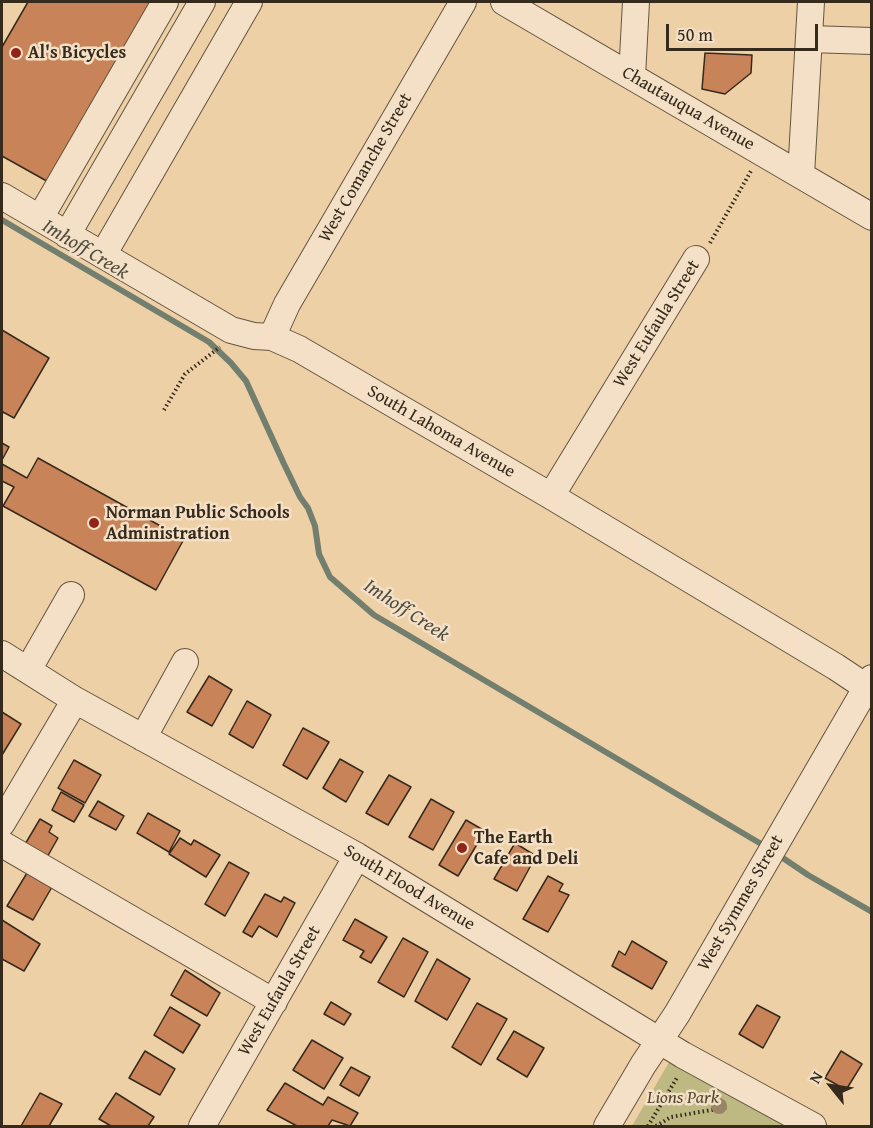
<!DOCTYPE html>
<style>
body{margin:0}
#map{position:relative;width:873px;height:1128px;overflow:hidden;background:#eed0a7;font-family:"Gentium Book Plus",serif}
canvas{display:block}
.frame{position:absolute;inset:0;border:3px solid #362a1c;pointer-events:none}
.north{position:absolute;left:801px;top:1056px;width:60px;height:60px;-webkit-text-stroke:4px #f4e0c6;paint-order:stroke;rotate:300deg;font-size:16px;font-weight:700;line-height:24px;text-align:center;color:#362a1c}
.north::after{content:'';display:block;margin:auto;width:21px;height:27px;background:#362a1c;clip-path:polygon(50% 0,100% 100%,50% 72%,0 100%)}
.scale{position:absolute;left:666px;top:24px;width:152px;height:27px;box-sizing:border-box;border:3px solid #362a1c;border-top:0;padding-left:8px;font-size:18px;line-height:21px;white-space:nowrap;color:#362a1c;-webkit-text-stroke:4px #f4e0c6;paint-order:stroke}
</style>
<div id="map">
<canvas width="873" height="1128"></canvas>
<div class="frame"></div>
<div class="north">N</div>
<div class="scale">50 m</div>
</div>
<script>
const context = document.querySelector('canvas').getContext('2d');
context.lineJoin = 'round';
function fillPath(path, color) {
  context.fillStyle = color;
  context.fill(path, 'evenodd');
}
function shape(rows) {
  const path = new Path2D();
  for (const r of rows) {
    path.moveTo(r[0], r[1]);
    for (let i = 2; i < r.length; i += 2) path.lineTo(r[i], r[i + 1]);
  }
  return path;
}
function trace(path, color, width, dash) {
  context.strokeStyle = color;
  context.lineWidth = width;
  context.lineCap = dash ? 'butt' : 'round';
  context.setLineDash(dash || []);
  context.stroke(path);
}
function write(font, color, halo, rows, align = 'center') {
  context.font = font + ' "Gentium Book Plus",serif';
  context.lineWidth = 5;
  context.setLineDash([]);
  context.textBaseline = 'middle';
  context.strokeStyle = halo;
  context.fillStyle = color;
  for (const [text, x, y, turn = 0] of rows) {
    context.save();
    context.translate(x, y);
    context.rotate((+turn || 0) * Math.PI / 180);
    context.textAlign = isNaN(turn) ? turn : align;
    if (halo) context.strokeText(text, 0, 0);
    context.fillText(text, 0, 0);
    context.restore();
  }
}
fillPath(shape([
 [672,1057,792,1126,632,1126]
]), '#beb983');
trace(shape([
 [2,220,209,342,231,363,246,381,284,464,300,497,308,508,315,526,319,554,330,577,374,615,768,848],
 [777,854,808,875,872,912]
]), '#727f6e', 6);
const building = shape([
 [28,2,158,2,52,184,2,156,2,47,28,2],
 [705,53,752,55,751,73,725,94,702,89,705,53],
 [2,330,49,358,14,418,3,412,2,415,2,330],
 [2,443,9,447,2,460,2,443],
 [38,458,184,539,156,590,3,506,14,487,2,481,2,464,27,478,38,458],
 [209,676,232,690,212,726,187,712,209,676],
 [247,701,271,715,253,748,229,734,247,701],
 [2,712,21,724,2,755,2,712],
 [303,728,329,742,307,779,283,765,303,728],
 [340,759,363,772,346,802,323,788,340,759],
 [74,760,101,775,85,803,58,788,74,760],
 [389,775,411,787,388,825,366,813,389,775],
 [61,792,84,805,74,822,52,810,61,792],
 [431,799,454,812,433,850,409,837,431,799],
 [98,801,124,816,116,830,89,816,98,801],
 [148,813,180,831,169,852,137,833,148,813],
 [40,819,52,826,49,832,58,838,46,859,24,846,40,819],
 [466,820,485,831,458,876,439,865,466,820],
 [180,838,191,845,194,840,220,855,206,877,169,854,180,838],
 [515,843,536,856,517,891,494,879,515,843],
 [229,862,249,873,225,916,205,904,229,862],
 [27,873,52,887,33,920,7,906,27,873],
 [548,876,563,884,559,891,569,895,548,932,523,919,548,876],
 [265,894,281,902,284,897,295,903,277,937,259,926,252,937,243,932,265,894],
 [355,919,387,937,371,963,360,957,364,951,343,940,355,919],
 [2,920,40,944,24,971,2,959,2,920],
 [403,938,428,952,404,997,378,982,403,938],
 [632,941,667,962,652,989,612,966,619,951,625,955,632,941],
 [437,959,470,979,447,1020,415,1001,437,959],
 [185,970,220,993,207,1016,171,995,185,970],
 [331,1002,351,1014,344,1025,324,1014,331,1002],
 [477,1003,507,1019,481,1065,452,1047,477,1003],
 [757,1005,780,1017,763,1048,739,1034,757,1005],
 [170,1007,200,1025,183,1053,154,1035,170,1007],
 [514,1031,544,1048,527,1077,497,1059,514,1031],
 [312,1040,343,1058,324,1089,293,1070,312,1040],
 [145,1051,175,1069,160,1095,129,1078,145,1051],
 [841,1051,862,1064,846,1090,825,1078,841,1051],
 [351,1067,370,1077,359,1096,340,1085,351,1067],
 [285,1083,323,1105,328,1097,358,1113,350,1126,332,1120,328,1126,297,1126,267,1110,285,1083],
 [40,1093,62,1104,49,1126,21,1126,40,1093],
 [116,1093,154,1117,148,1126,111,1126,99,1119,116,1093]
]);
fillPath(building, '#c98359');
trace(building, '#362a1c', 1.5);
const minor = shape([
 [504,2,872,217],
 [809,39,872,41],
 [632,76,636,2],
 [801,175,811,2],
 [2,196,231,330,254,336,272,337,299,349,551,496,836,667,872,691],
 [40,218,165,2],
 [67,235,202,2],
 [103,255,249,2],
 [272,337,287,304,463,2],
 [551,496,696,259],
 [2,654,75,700,357,856,683,1055,813,1126],
 [28,670,71,595],
 [143,738,185,662],
 [2,823,75,700],
 [2,844,274,1002],
 [202,1126,357,856],
 [607,1126,643,1065,677,1014,872,678]
]);
trace(minor, '#64543f', 28);
trace(shape([
 [710,243,751,171],
 [164,410,185,374,220,347],
 [648,1126,678,1076],
 [656,1126,671,1117,729,1107]
]), '#362a1c', 4, [1.5, 3]);
trace(minor, '#f4e0c6', 26);
context.fillStyle = '#988566';
for (const [x, y] of [
 [719,1106]
]) {
  context.beginPath();
  context.arc(x, y, 8, 0, 2 * Math.PI);
  context.fill();
}
for (const [x, y, r, color] of [
 [16,53,6,"#8f2418"],
 [94,523,6,"#8f2418"],
 [462,848,6,"#8f2418"]
]) {
  const dot = new Path2D();
  dot.arc(x, y, r, 0, 2 * Math.PI);
  context.fillStyle = color;
  context.fill(dot);
  trace(dot, '#f4e0c6', 2);
}
write('bold 18px', '#362a1c', '#f4e0c6', [
 ["Al's Bicycles",28,53],
 ["Norman Public Schools",106,513],
 ["Administration",106,534],
 ["The Earth",474,838],
 ["Cafe and Deli",474,859]
], 'left');
write('18px', '#362a1c', '#f4e0c6', [
 ["Chautauqua Avenue",688,109,30],
 ["West Comanche Street",366,168,-60],
 ["West Eufaula Street",657,324,-58],
 ["South Lahoma Avenue",441,432,30],
 ["South Flood Avenue",409,888,31],
 ["West Symmes Street",741,903,-60],
 ["West Eufaula Street",280,991,-60]
]);
write('italic 18px', '#514731', '#f4e0c6', [
 ["Lions Park",683,1098]
]);
write('italic 20px', '#4f4d3e', '#f4e0c6', [
 ["Imhoff Creek",85,250,31],
 ["Imhoff Creek",406,611,33]
]);
</script>
